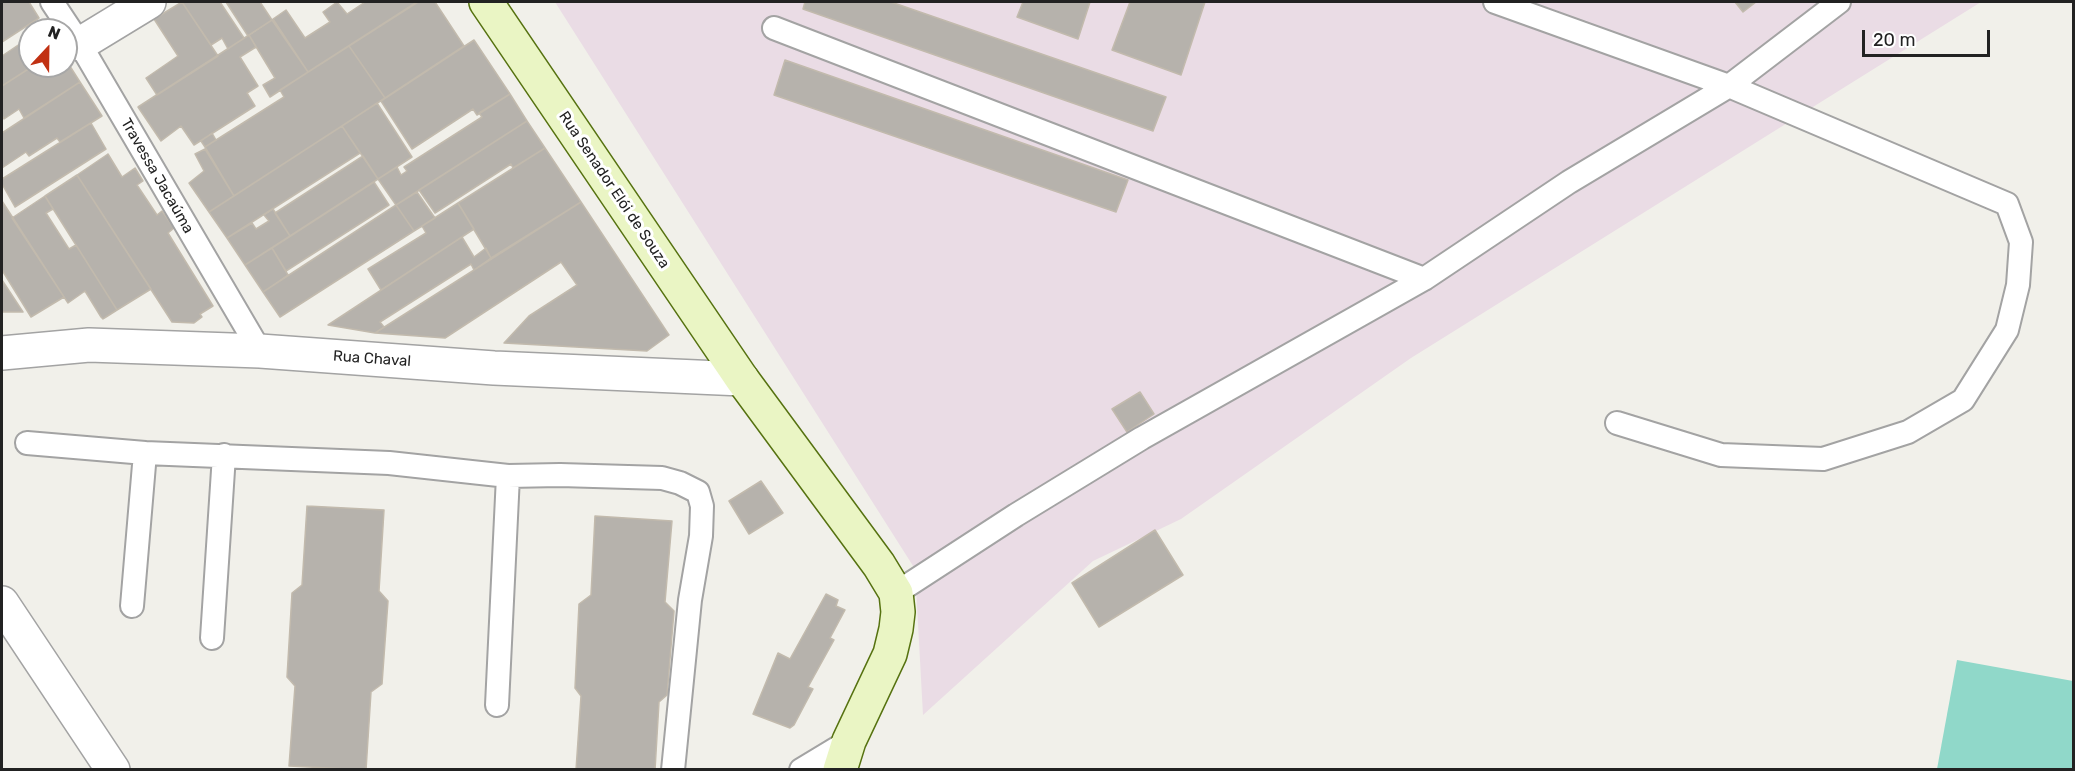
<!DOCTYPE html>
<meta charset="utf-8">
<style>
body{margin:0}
#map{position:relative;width:2075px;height:771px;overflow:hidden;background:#f1f0ea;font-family:Rubik,sans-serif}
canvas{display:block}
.frame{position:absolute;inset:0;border:3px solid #222;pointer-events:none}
.north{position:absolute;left:18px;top:18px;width:60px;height:60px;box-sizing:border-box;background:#fff;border:2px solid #a7a7a7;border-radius:50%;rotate:22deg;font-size:16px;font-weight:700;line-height:24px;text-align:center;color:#222}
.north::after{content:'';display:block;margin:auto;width:21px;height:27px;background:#c13113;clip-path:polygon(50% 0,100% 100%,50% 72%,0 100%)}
.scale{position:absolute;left:1862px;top:30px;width:128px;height:27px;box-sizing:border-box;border:3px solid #222;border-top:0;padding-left:8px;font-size:18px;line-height:21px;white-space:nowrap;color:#222;-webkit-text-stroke:4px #fff;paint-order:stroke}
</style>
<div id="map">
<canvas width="2075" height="771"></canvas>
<div class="frame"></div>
<div class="north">N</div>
<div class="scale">20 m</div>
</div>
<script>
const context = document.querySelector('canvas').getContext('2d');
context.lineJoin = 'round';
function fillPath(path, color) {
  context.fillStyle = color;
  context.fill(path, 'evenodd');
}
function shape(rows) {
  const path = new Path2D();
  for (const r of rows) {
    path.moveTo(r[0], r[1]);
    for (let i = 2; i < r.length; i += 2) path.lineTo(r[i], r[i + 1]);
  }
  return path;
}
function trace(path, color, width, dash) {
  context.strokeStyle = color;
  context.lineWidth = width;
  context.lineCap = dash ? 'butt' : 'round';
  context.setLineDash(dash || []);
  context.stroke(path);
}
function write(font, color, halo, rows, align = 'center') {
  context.font = font + ' Rubik,sans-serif';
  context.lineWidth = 6;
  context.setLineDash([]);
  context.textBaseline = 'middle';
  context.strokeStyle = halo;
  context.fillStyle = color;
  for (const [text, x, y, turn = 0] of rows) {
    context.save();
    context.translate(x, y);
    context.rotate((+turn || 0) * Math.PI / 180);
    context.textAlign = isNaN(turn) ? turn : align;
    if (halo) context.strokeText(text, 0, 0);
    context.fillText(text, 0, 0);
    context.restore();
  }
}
fillPath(shape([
 [555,2,1981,2,1411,358,1181,519,1093,561,923,715,915,569]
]), '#eadce5');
fillPath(shape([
 [1957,660,2073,681,2073,769,1937,769]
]), '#90d8c9');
const building = shape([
 [2,2,29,2,39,18,2,42,2,2],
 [182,2,220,2,244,38,228,49,222,38,211,45,182,2],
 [182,2,218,56,157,95,146,78,178,56,154,19,182,2],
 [226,2,260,2,272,20,248,36,226,2],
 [337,2,347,14,365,2,417,2,308,72,273,19,286,10,305,38,330,22,323,12,337,2],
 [418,2,435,2,464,46,385,98,349,46,418,2],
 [805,2,891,2,1166,97,1153,131,803,9,805,2],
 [1023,2,1090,2,1078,39,1017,17,1023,2],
 [1130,2,1205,2,1181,75,1112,50,1130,2],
 [1735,2,1756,2,1743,12,1735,2],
 [272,20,308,72,270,97,263,85,275,78,249,35,272,20],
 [249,35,256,47,240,57,258,86,247,93,255,106,194,145,181,126,161,141,138,107,249,35],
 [30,37,30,66,33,66,2,86,2,56,30,37],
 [474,40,510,94,477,115,473,109,412,149,381,101,474,40],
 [349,46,385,98,234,196,205,147,284,97,280,90,349,46],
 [66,60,80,82,24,118,19,109,4,119,2,115,2,86,33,66,66,66,66,60],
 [785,60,1128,180,1116,212,774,95,785,60],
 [80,82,102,116,60,142,57,138,29,156,26,152,2,168,2,133,80,82],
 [510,94,527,121,396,205,378,179,397,167,401,175,407,171,404,167,482,117,479,113,510,94],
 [377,103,412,157,378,179,342,126,377,103],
 [527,121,545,148,513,168,511,164,435,213,419,190,527,121],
 [91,123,106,149,15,207,2,184,2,179,91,123],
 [342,126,360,153,227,238,209,212,342,126],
 [212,133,216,140,205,147,201,141,212,133],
 [545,148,581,202,491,258,458,203,545,148],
 [205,149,234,196,209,212,189,183,204,171,195,154,205,149],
 [108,154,122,177,135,168,143,181,137,185,157,215,162,211,174,228,168,233,213,306,200,314,202,317,194,323,172,322,77,175,108,154],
 [363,156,378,179,290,236,275,213,363,156],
 [77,175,151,289,117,310,45,196,77,175],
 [374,182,389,205,286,271,272,248,374,182],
 [417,192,435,218,414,231,396,205,417,192],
 [45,196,53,209,46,213,69,249,76,245,117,310,106,317,103,319,101,317,85,291,68,303,12,218,45,196],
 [2,201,64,297,31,317,2,270,2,201],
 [581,202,669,335,647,351,504,343,529,316,577,285,561,262,445,338,375,333,581,202],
 [458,203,474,229,381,290,368,269,426,233,422,226,458,203],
 [396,205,414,231,280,317,263,292,396,205],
 [273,209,290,236,245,265,227,238,252,223,256,229,269,221,264,215,273,209],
 [462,237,474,257,486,248,491,258,474,270,471,264,380,322,384,327,375,333,328,325,462,237],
 [272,248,288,275,263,292,245,265,272,248],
 [2,280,23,312,2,312,2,280],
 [1140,392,1154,414,1127,432,1112,409,1140,392],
 [761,481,783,513,749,534,729,501,761,481],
 [307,506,384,510,379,591,388,601,382,684,371,692,366,770,289,766,295,686,287,677,292,593,302,585,307,506],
 [595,516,672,521,665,602,674,611,667,695,659,702,655,770,576,770,581,696,575,688,579,604,591,595,595,516],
 [1155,530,1183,575,1099,627,1072,583,1155,530],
 [826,594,838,600,836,606,845,610,830,638,834,640,808,687,813,689,794,725,790,728,753,714,778,653,790,659,826,594]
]);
fillPath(building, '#b6b2ac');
trace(building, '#c2baad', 1.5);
const service = shape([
 [52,2,80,44,260,351],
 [1495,2,1729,86,2007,204,2021,242,2018,285,2007,330,1963,400,1908,432,1823,459,1721,455,1617,423],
 [774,28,1424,279],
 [27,443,145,453,389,463,508,476,560,475,662,478,680,483,698,492,702,506,701,536,690,600,673,770],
 [896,593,1016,515,1142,438,1424,279,1569,182,1729,86,1839,2],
 [132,606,145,453],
 [212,638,224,455],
 [497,705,508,476],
 [801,770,849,741]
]);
const minor = shape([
 [80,44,149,2],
 [2,353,89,345,260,351,494,368,742,379],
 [2,603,113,770]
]);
const secondary = shape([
 [486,2,742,379,879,565,896,593,898,612,896,629,890,654,849,741,840,770]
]);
trace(service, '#a3a3a3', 26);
trace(minor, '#a3a3a3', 36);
trace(secondary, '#567210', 36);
trace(service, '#fff', 22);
trace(minor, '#fff', 33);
trace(secondary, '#eaf5c4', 33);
write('15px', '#222', '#fff', [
 ["Travessa Jacaúma",157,176,60],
 ["Rua Senador Elói de Souza",614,190,56],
 ["Rua Chaval",372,359,4]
]);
</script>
